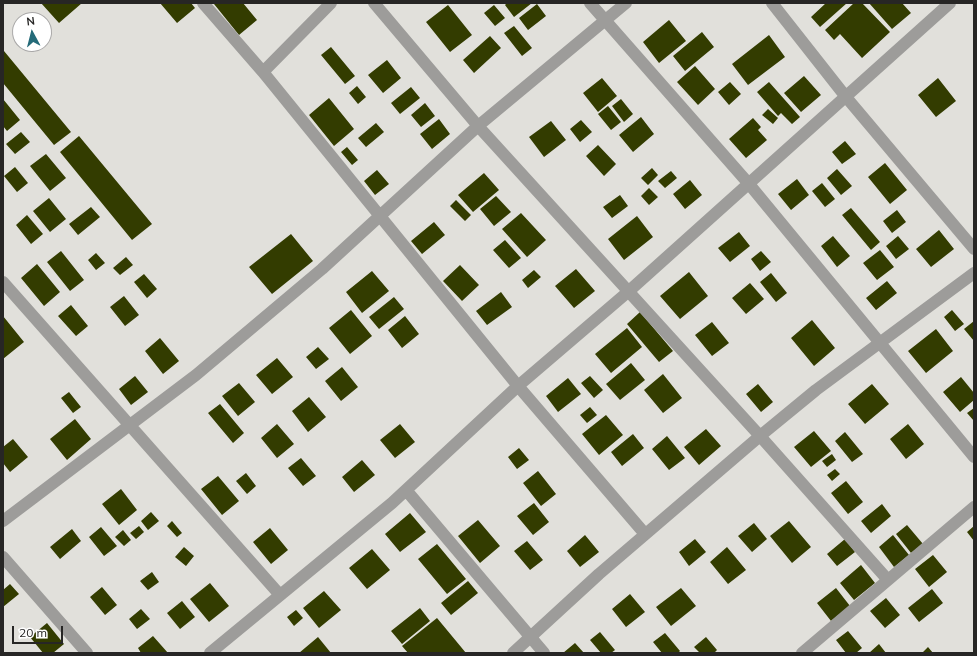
<!DOCTYPE html>
<style>
body{margin:0}
#map{position:relative;width:977px;height:656px;overflow:hidden;background:#e1e0db;font-family:Mulish,sans-serif}
canvas{display:block}
.frame{position:absolute;inset:0;border:4px solid #272625;pointer-events:none}
.north{position:absolute;left:12px;top:12px;width:40px;height:40px;box-sizing:border-box;background:#fff;border:1px solid #a9a8a8;border-radius:50%;rotate:353deg;font-size:11px;font-weight:700;line-height:16px;text-align:center;color:#272625}
.north::after{content:'';display:block;margin:auto;width:14px;height:18px;background:#256b79;clip-path:polygon(50% 0,100% 100%,50% 72%,0 100%)}
.scale{position:absolute;left:12px;top:626px;width:51px;height:18px;box-sizing:border-box;border:2px solid #272625;border-top:0;padding-left:5px;font-size:12px;line-height:14px;white-space:nowrap;color:#272625;-webkit-text-stroke:3px #fff;paint-order:stroke}
</style>
<div id="map">
<canvas width="977" height="656"></canvas>
<div class="frame"></div>
<div class="north">N</div>
<div class="scale">20 m</div>
</div>
<script>
const context = document.querySelector('canvas').getContext('2d');
context.lineJoin = 'round';
function fillPath(path, color) {
  context.fillStyle = color;
  context.fill(path, 'evenodd');
}
function shape(rows) {
  const path = new Path2D();
  for (const r of rows) {
    path.moveTo(r[0], r[1]);
    for (let i = 2; i < r.length; i += 2) path.lineTo(r[i], r[i + 1]);
  }
  return path;
}
function trace(path, color, width, dash) {
  context.strokeStyle = color;
  context.lineWidth = width;
  context.lineCap = dash ? 'butt' : 'round';
  context.setLineDash(dash || []);
  context.stroke(path);
}
fillPath(shape([
 [41,3,82,3,59,23],
 [160,3,191,3,195,8,177,23],
 [215,3,243,3,257,20,239,35,214,4],
 [507,3,532,3,514,17,505,5],
 [826,3,847,3,820,27,811,17],
 [854,3,862,3,890,32,862,58,840,34,834,40,825,30],
 [869,3,902,3,911,13,892,29],
 [537,4,546,16,528,30,519,18],
 [448,5,472,35,450,52,426,22],
 [494,5,505,18,495,26,484,13],
 [669,20,686,41,659,63,643,42],
 [514,26,532,48,522,56,504,33],
 [702,32,714,47,685,71,673,56],
 [769,35,785,57,748,85,732,64],
 [490,36,501,48,474,73,463,60],
 [331,47,355,76,345,84,321,55],
 [4,51,71,132,54,145,3,83],
 [387,60,401,78,383,93,368,75],
 [695,66,715,89,698,105,677,82],
 [804,76,821,95,801,112,784,93],
 [602,78,617,96,598,112,583,93],
 [938,78,956,101,936,117,918,95],
 [730,82,741,94,729,105,718,92],
 [769,82,800,117,792,124,781,113,778,116,757,92],
 [357,86,366,97,358,104,349,93],
 [411,87,420,98,400,114,391,103],
 [329,98,354,129,334,146,309,115],
 [3,99,20,120,7,131,3,126],
 [621,99,633,114,624,122,612,106],
 [425,103,435,116,421,127,411,115],
 [608,106,621,122,611,130,598,114],
 [768,109,778,118,773,124,762,115],
 [641,117,654,134,633,152,619,135],
 [753,118,761,127,758,130,767,140,746,158,729,139],
 [439,119,450,134,432,149,420,134],
 [581,120,592,132,580,142,570,129],
 [551,121,566,140,544,157,529,137],
 [376,123,384,132,366,147,358,138],
 [21,132,30,142,15,154,6,144],
 [79,136,152,224,132,240,60,152],
 [845,141,856,154,842,164,832,152],
 [598,145,616,164,604,176,586,156],
 [347,147,358,160,352,165,341,152],
 [46,154,66,178,50,191,30,166],
 [885,163,907,190,890,204,868,177],
 [15,167,28,183,17,192,4,176],
 [652,168,658,175,648,185,641,178],
 [837,169,852,186,841,195,827,178],
 [377,170,389,184,375,195,364,181],
 [671,171,677,178,665,188,658,181],
 [484,173,499,190,473,212,458,195],
 [797,179,809,195,791,210,778,194],
 [690,180,702,195,685,209,673,194],
 [822,183,835,199,825,207,812,191],
 [649,188,658,197,649,205,641,196],
 [620,195,628,206,612,218,603,207],
 [496,196,511,212,494,226,480,209],
 [49,198,66,219,50,232,33,211],
 [456,200,471,215,465,221,450,206],
 [91,207,100,217,78,235,69,224],
 [851,208,880,242,871,250,842,215],
 [897,210,906,222,892,233,883,221],
 [521,213,546,240,527,257,502,229],
 [27,215,43,234,31,244,16,225],
 [637,216,653,237,624,260,608,239],
 [434,222,445,235,422,254,411,241],
 [939,230,954,249,931,267,916,249],
 [739,232,750,246,730,262,718,248],
 [291,234,313,261,272,294,249,267],
 [833,236,850,256,837,267,821,246],
 [898,236,909,249,896,259,886,246],
 [505,240,521,258,509,268,493,250],
 [880,250,894,267,877,280,863,263],
 [61,251,84,280,70,291,47,262],
 [761,251,771,262,760,271,751,259],
 [96,253,105,263,96,270,88,260],
 [126,257,133,265,120,275,113,268],
 [37,264,60,292,44,306,21,278],
 [460,265,479,285,462,301,443,281],
 [576,269,595,291,574,308,555,286],
 [534,270,541,277,528,288,522,280],
 [372,271,389,291,362,313,346,292],
 [689,272,708,296,680,319,660,296],
 [771,273,787,293,776,302,760,282],
 [144,274,157,289,147,298,134,282],
 [887,281,897,293,876,310,866,298],
 [750,283,764,299,746,314,732,298],
 [501,292,512,307,487,325,476,311],
 [124,296,139,315,125,326,110,307],
 [394,297,404,309,379,329,369,317],
 [71,305,88,326,76,336,58,316],
 [351,310,372,336,350,354,329,328],
 [952,310,964,324,955,331,944,317],
 [640,312,673,351,659,362,627,324],
 [3,316,24,342,3,359],
 [405,316,419,334,402,348,388,330],
 [812,320,835,348,814,366,791,338],
 [974,321,974,341,964,329],
 [712,322,729,343,712,356,695,335],
 [627,328,642,347,611,373,595,354],
 [936,329,953,351,926,373,908,351],
 [160,338,179,361,163,374,145,351],
 [318,347,329,359,316,369,306,357],
 [277,358,293,377,272,394,256,375],
 [631,363,645,380,620,400,606,384],
 [342,367,358,387,341,401,325,381],
 [663,374,682,398,663,413,644,390],
 [135,376,148,392,131,405,119,389],
 [590,376,603,390,594,398,581,383],
 [961,377,974,393,974,400,960,412,943,392],
 [568,378,581,394,558,412,546,396],
 [239,383,255,402,238,416,222,396],
 [758,384,773,402,761,412,746,394],
 [872,384,889,404,865,424,848,404],
 [69,392,81,407,73,413,61,398],
 [309,397,326,417,308,432,292,411],
 [220,404,244,433,233,443,208,413],
 [590,407,597,415,587,423,580,415],
 [974,408,974,421,967,413],
 [606,415,623,435,599,455,582,434],
 [75,419,91,439,67,460,50,439],
 [277,424,294,444,277,458,261,438],
 [400,424,415,442,395,458,380,440],
 [908,424,924,444,906,459,890,439],
 [706,429,721,446,699,465,684,447],
 [814,431,831,451,811,467,794,447],
 [845,432,863,454,852,462,835,441],
 [633,434,644,448,622,466,611,452],
 [667,436,685,458,669,470,652,449],
 [13,439,28,457,10,472,3,463,3,447],
 [519,448,529,460,517,469,508,457],
 [832,454,836,460,827,467,822,461],
 [301,458,316,476,303,486,288,468],
 [362,460,375,475,354,492,342,477],
 [835,469,840,474,832,481,827,475],
 [538,471,556,494,541,506,523,483],
 [246,473,256,486,247,494,236,481],
 [218,476,239,501,222,515,201,489],
 [846,481,863,502,848,514,831,493],
 [121,489,137,510,119,525,102,504],
 [534,503,549,522,533,535,517,516],
 [882,504,891,516,871,533,861,521],
 [151,512,159,521,148,530,141,521],
 [410,513,426,532,400,552,385,534],
 [478,520,500,546,480,563,458,536],
 [172,521,182,533,177,537,167,526],
 [789,521,811,547,792,563,770,536],
 [754,523,767,539,752,552,738,536],
 [907,525,923,544,911,553,896,534],
 [139,526,144,532,136,539,130,533],
 [974,526,974,541,967,532],
 [101,527,117,546,104,556,89,537],
 [270,528,288,550,271,564,253,542],
 [72,529,81,541,60,559,50,547],
 [123,530,131,540,124,546,115,537],
 [585,535,599,552,580,567,567,551],
 [893,535,909,555,894,567,879,547],
 [695,539,706,552,689,566,679,552],
 [845,539,855,552,837,566,827,554],
 [527,541,543,560,530,570,514,551],
 [437,544,466,579,447,594,418,559],
 [184,547,194,556,186,566,175,557],
 [727,547,746,570,728,584,710,562],
 [372,549,390,570,367,589,349,568],
 [933,555,947,572,929,587,915,569],
 [861,565,875,583,854,600,840,583],
 [152,572,159,582,148,590,140,581],
 [468,581,478,593,451,615,441,603],
 [210,583,229,606,209,622,190,599],
 [10,584,19,594,3,607,3,590],
 [102,587,117,605,105,615,90,597],
 [681,588,696,606,671,626,656,607],
 [836,588,850,606,831,621,817,603],
 [932,589,943,603,919,622,908,608],
 [324,591,341,610,319,628,303,608],
 [630,594,645,612,626,627,612,609],
 [886,598,900,615,885,628,870,611],
 [182,601,195,617,180,629,167,613],
 [420,608,430,621,402,644,391,631],
 [141,609,150,619,137,629,129,619],
 [296,610,303,618,294,626,287,617],
 [437,618,466,653,408,653,402,646],
 [47,623,64,644,53,653,43,653,30,637],
 [848,631,862,648,856,653,846,653,836,640],
 [600,632,615,650,611,653,601,653,590,640],
 [665,633,680,651,678,653,662,653,653,642],
 [153,636,168,653,141,653,138,648],
 [318,637,331,653,299,653],
 [706,637,717,650,714,653,700,653,694,647],
 [575,643,584,653,563,653],
 [879,644,886,653,869,653],
 [928,647,933,653,922,653]
]), '#333c00');
trace(shape([
 [203,3,263,72,518,386,645,534],
 [374,3,478,126,760,436,888,580],
 [590,3,749,184,974,457],
 [772,3,846,97,974,249],
 [263,72,331,3],
 [3,282,280,595],
 [406,490,544,653],
 [3,521,196,375,322,269,478,126,626,3],
 [3,557,87,653],
 [210,653,392,503,518,386,629,291,950,3],
 [513,653,599,574,760,436,816,390,974,273],
 [802,653,974,507]
]), '#9d9c9a', 12);
</script>
